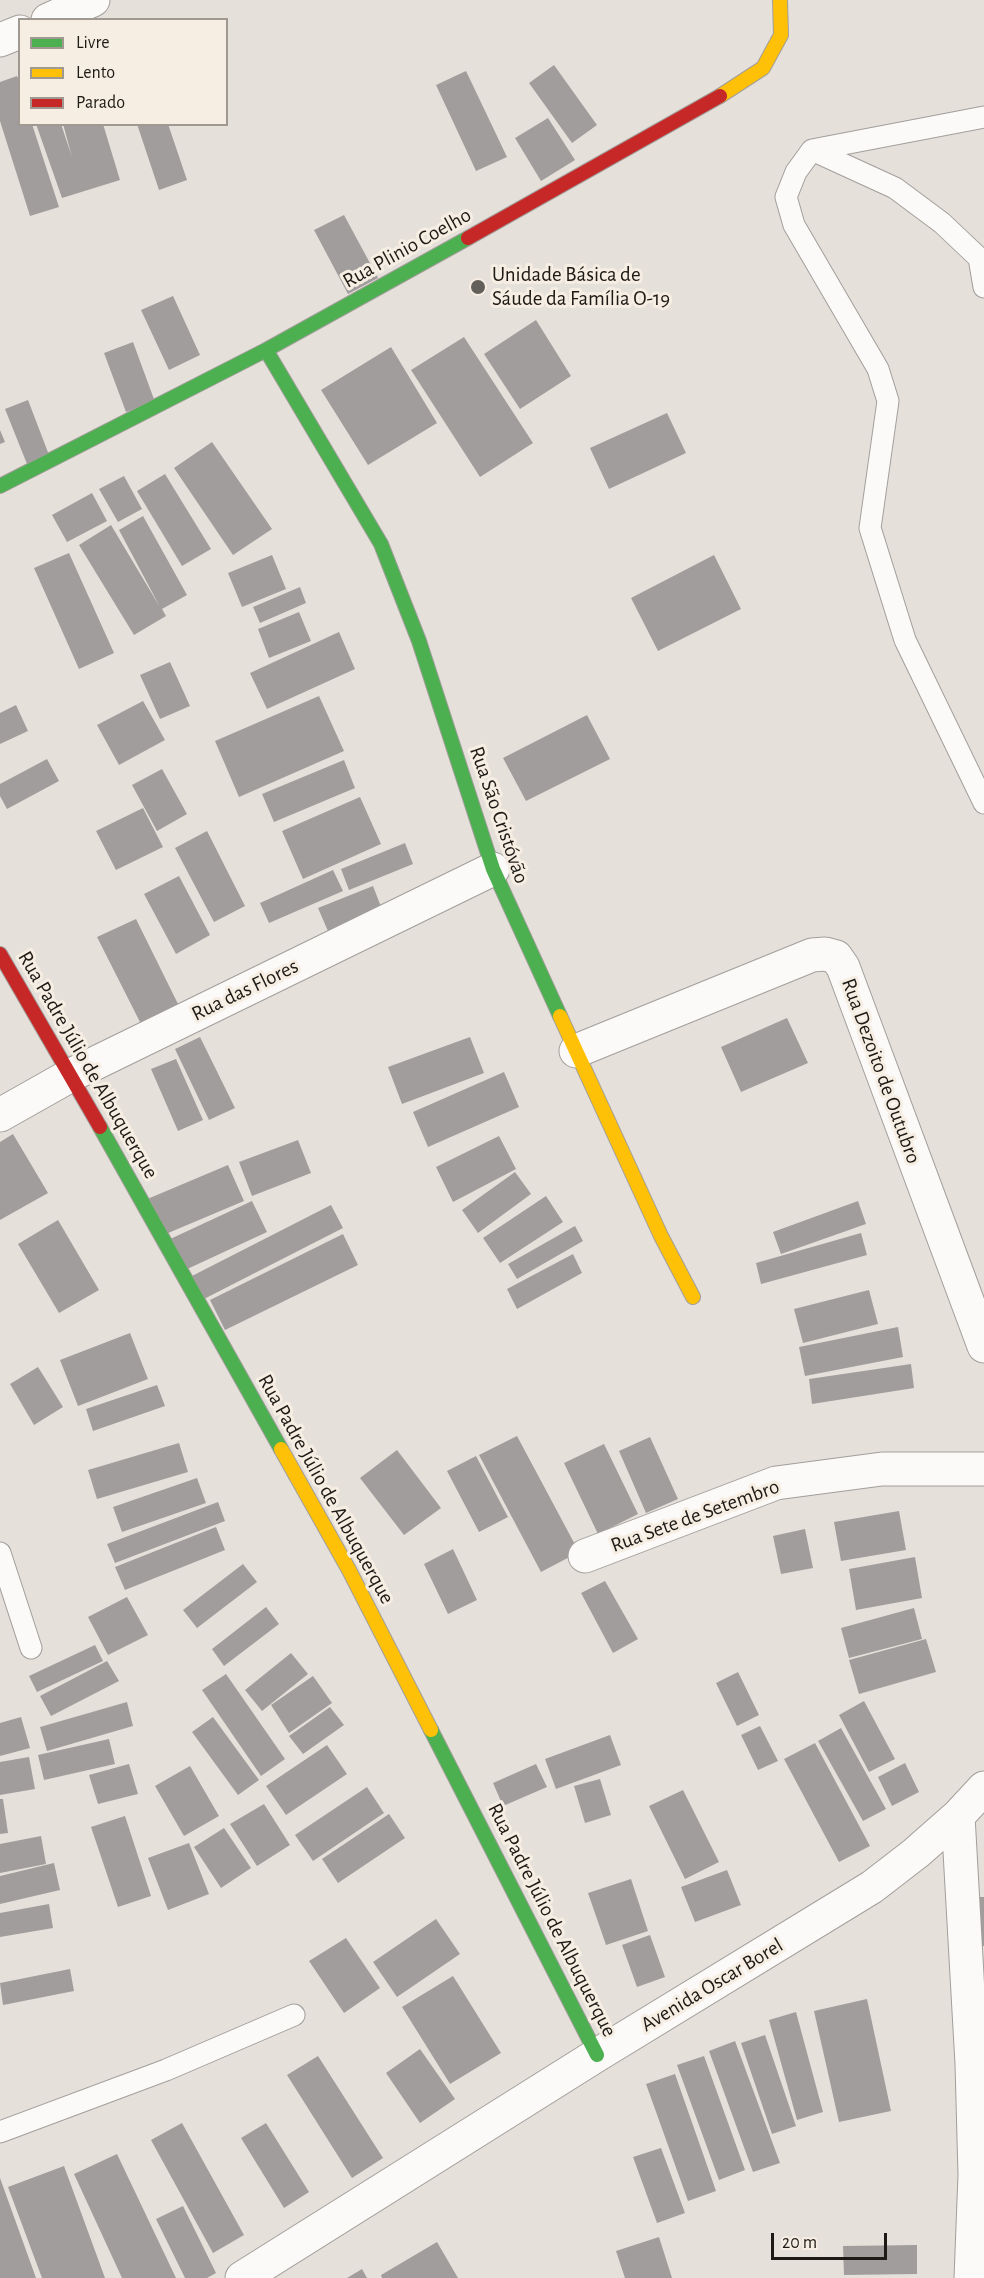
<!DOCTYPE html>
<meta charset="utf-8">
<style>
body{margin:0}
#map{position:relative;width:984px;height:2278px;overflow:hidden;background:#e5e0da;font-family:"Alegreya Sans",sans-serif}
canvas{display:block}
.legend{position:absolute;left:18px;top:18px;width:210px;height:108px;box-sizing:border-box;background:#f7eee3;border:2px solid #a09991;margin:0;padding:8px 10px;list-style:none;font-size:18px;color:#1d1a16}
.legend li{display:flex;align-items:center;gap:12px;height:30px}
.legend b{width:30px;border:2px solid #a09991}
.scale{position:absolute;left:771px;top:2233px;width:116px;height:27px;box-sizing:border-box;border:3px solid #1d1a16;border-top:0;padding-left:8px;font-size:18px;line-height:21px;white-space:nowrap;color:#1d1a16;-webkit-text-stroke:4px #f7eee3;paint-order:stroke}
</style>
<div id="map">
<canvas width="984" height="2278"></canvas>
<ul class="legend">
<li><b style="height:8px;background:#4caf50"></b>Livre</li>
<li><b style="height:8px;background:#ffc107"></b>Lento</li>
<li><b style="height:8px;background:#c62828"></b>Parado</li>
</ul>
<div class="scale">20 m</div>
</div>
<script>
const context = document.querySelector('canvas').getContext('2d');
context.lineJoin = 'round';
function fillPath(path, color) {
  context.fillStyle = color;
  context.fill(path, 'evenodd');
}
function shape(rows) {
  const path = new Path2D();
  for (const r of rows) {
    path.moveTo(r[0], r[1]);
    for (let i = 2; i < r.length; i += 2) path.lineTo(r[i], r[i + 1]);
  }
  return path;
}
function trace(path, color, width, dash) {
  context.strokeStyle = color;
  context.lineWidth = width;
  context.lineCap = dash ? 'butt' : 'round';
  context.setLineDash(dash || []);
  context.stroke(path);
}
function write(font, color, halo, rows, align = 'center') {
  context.font = font + ' "Alegreya Sans",sans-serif';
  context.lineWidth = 6;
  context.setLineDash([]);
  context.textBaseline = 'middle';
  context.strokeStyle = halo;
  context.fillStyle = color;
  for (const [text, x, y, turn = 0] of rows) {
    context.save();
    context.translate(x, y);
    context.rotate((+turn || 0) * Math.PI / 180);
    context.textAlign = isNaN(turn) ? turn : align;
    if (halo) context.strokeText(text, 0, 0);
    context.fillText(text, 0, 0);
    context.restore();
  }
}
fillPath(shape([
 [554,65,597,125,572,143,529,83],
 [466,71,507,157,476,171,436,85],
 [17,76,20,83,20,124,32,124,59,207,30,216,0,121,0,82],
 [548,118,575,160,541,181,515,138],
 [36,124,61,124,72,157,63,124,103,124,120,180,62,198],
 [137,124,168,124,187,180,159,190],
 [344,215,378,278,348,294,314,230],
 [173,296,200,355,169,370,141,310],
 [536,320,571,376,520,409,484,354],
 [464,337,533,443,480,477,411,370],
 [133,342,155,402,126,412,104,353],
 [391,347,437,423,368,465,321,390],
 [28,400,49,455,27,464,5,409],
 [667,413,686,453,609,489,590,448],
 [0,430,5,442,0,444],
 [212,442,272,529,233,555,174,468],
 [165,474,211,549,182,566,137,491],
 [124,476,142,509,118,522,99,489],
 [92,493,107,521,67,542,52,515],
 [143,516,187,595,162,609,166,616,134,635,79,545,111,525,160,607,119,530],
 [69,553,114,653,79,669,34,568],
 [272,555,286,589,242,607,228,573],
 [714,555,741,609,658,651,631,598],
 [300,587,306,603,260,623,253,607],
 [299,612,311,641,269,658,258,629],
 [339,632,355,669,267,709,250,673],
 [170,662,190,706,160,719,140,675],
 [319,696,344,751,239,797,215,741],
 [143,701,165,740,119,765,97,725],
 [16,705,28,731,0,744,0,713],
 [587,715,610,759,526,801,503,758],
 [47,759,59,781,7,809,0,796,0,784],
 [344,760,355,788,274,822,262,794],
 [162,769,187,814,157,831,132,785],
 [360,797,381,844,303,879,282,831],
 [143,808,163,847,116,870,96,831],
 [207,831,245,906,214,922,175,848],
 [405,843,413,864,349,890,341,869],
 [333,870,343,891,269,923,260,903],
 [179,876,210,935,176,954,144,894],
 [373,886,385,917,331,938,318,908],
 [136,919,179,1006,141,1024,97,937],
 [787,1018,808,1063,741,1092,721,1047],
 [200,1037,235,1108,209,1120,175,1049],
 [470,1037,484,1073,402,1104,388,1067],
 [176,1059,203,1120,178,1131,151,1069],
 [504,1072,519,1107,428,1147,413,1112],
 [13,1134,48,1193,0,1220,0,1142],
 [499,1136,516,1169,453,1202,436,1167],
 [298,1140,311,1173,252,1196,239,1162],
 [228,1165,244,1201,161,1236,145,1200],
 [515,1172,531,1194,478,1233,462,1210],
 [546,1196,563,1222,500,1263,483,1238],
 [252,1201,267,1232,183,1271,168,1240],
 [858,1201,866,1224,781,1254,773,1232],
 [331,1205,343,1228,202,1300,190,1277],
 [58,1220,99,1290,59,1313,18,1244],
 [575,1226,583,1241,517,1279,508,1264],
 [861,1233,867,1255,761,1284,756,1263],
 [343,1234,358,1265,225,1330,210,1300],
 [573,1254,582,1273,517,1309,507,1289],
 [869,1290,878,1324,803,1343,794,1309],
 [898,1327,903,1357,805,1376,799,1347],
 [130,1333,148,1379,78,1406,60,1360],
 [911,1364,914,1388,812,1404,809,1379],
 [38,1367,63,1407,34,1425,10,1384],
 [157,1385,165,1406,93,1431,86,1409],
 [517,1436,579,1552,541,1572,479,1455],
 [650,1437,678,1499,646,1513,619,1451],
 [179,1443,188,1472,97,1499,88,1470],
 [604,1444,638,1514,598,1534,564,1463],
 [397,1450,441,1508,404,1535,360,1478],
 [476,1456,508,1517,479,1532,447,1471],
 [197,1478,206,1503,122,1532,113,1507],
 [218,1502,225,1521,115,1563,107,1544],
 [899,1511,906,1550,841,1561,834,1522],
 [216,1527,225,1550,125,1590,115,1567],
 [805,1529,813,1568,781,1574,773,1536],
 [453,1549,477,1600,448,1614,424,1564],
 [915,1557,922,1598,856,1610,849,1569],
 [243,1564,257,1582,197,1628,183,1610],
 [605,1581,638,1639,613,1653,581,1593],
 [127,1597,148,1635,108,1655,88,1617],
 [266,1607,279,1624,224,1666,212,1649],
 [914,1608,922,1639,849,1658,841,1628],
 [926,1639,936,1672,859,1694,849,1660],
 [95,1645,103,1661,37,1692,29,1676],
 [291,1653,308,1674,262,1711,245,1690],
 [107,1661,119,1681,51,1716,40,1696],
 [738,1672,759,1715,737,1726,716,1683],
 [226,1674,285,1759,261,1776,202,1690],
 [313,1676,332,1703,289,1733,271,1705],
 [864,1701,895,1759,869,1772,839,1715],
 [127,1702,133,1726,47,1751,40,1727],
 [330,1707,344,1725,303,1754,289,1736],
 [21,1717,30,1748,0,1756,0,1723],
 [213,1717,259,1780,238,1795,192,1732],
 [760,1726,778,1761,758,1770,741,1735],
 [841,1728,886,1809,863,1821,818,1741],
 [610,1735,621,1765,556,1789,545,1759],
 [109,1739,115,1764,44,1780,38,1755],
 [815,1743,870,1846,839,1862,784,1759],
 [327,1745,347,1774,286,1815,266,1786],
 [29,1757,35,1789,0,1795,0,1762],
 [905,1763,919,1792,892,1806,878,1777],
 [129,1764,138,1794,98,1804,89,1775],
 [536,1764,547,1787,503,1806,493,1783],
 [190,1766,219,1816,184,1836,155,1786],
 [600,1779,611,1815,585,1823,574,1786],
 [367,1787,384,1813,313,1861,295,1835],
 [683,1790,719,1862,685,1879,649,1806],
 [0,1799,3,1799,8,1833,0,1834],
 [264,1804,290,1845,257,1866,230,1824],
 [389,1814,405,1838,338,1883,322,1859],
 [125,1816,151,1896,118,1907,91,1827],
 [224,1828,251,1868,221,1888,194,1847],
 [41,1836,46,1864,0,1873,0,1844],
 [189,1843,209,1894,168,1910,148,1858],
 [54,1863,60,1890,0,1904,0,1876],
 [727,1870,741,1905,695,1922,681,1887],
 [631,1879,648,1931,606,1945,588,1893],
 [975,1897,984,1897,984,1946,975,1947],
 [49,1904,53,1928,0,1937,0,1913],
 [436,1919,460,1954,397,1997,373,1962],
 [650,1935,665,1977,637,1987,622,1945],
 [346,1938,380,1988,344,2013,309,1961],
 [70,1969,74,1991,3,2005,0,1983],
 [453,1976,501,2053,450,2084,402,2007],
 [867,1999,891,2111,839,2122,814,2011],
 [796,2012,823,2112,797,2120,769,2020],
 [765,2035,796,2126,772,2134,741,2043],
 [735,2041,780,2163,753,2172,709,2051],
 [420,2049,455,2099,420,2123,386,2073],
 [318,2056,383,2158,352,2178,287,2075],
 [704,2056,745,2170,719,2180,677,2065],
 [675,2074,716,2191,688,2201,646,2084],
 [182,2123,244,2235,213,2253,151,2140],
 [266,2123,309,2192,284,2208,241,2138],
 [661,2148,685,2213,657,2223,633,2157],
 [117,2154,176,2278,122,2278,74,2174],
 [64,2166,105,2278,42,2278,8,2187],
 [0,2178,36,2278,0,2278],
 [183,2206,216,2273,207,2278,185,2278,156,2219],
 [659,2237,672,2278,625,2278,616,2251],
 [437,2242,458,2278,382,2278,381,2275],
 [917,2245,917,2274,844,2275,843,2246],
 [362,2269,367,2278,347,2278]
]), '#a09d9c');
const lane = shape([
 [984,117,812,150,895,188,942,223,979,258,984,287],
 [812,150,796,172,786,197,794,225,878,369,888,401,870,528,905,640,984,803],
 [0,1553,31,1648],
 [0,2132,166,2070,294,2015]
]);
const street = shape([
 [48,20,93,0],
 [0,40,20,32],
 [576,1051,812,955,825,954,836,957,843,967,984,1346],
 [0,1115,71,1075,493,869],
 [585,1556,776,1483,882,1469,984,1469],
 [958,1816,972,2064,975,2175,971,2278],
 [242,2278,597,2055,872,1887,916,1853,958,1816,984,1788]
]);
const fast = shape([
 [266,350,381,544,419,641,493,869,560,1016],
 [0,486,266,350,468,238],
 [100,1127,281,1449],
 [431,1730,597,2055]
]);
const slow = shape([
 [720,96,763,68,781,35,780,0],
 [560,1016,661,1236,693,1297],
 [281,1449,349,1570,431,1730]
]);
const jam = shape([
 [468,238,720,96],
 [0,954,100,1127]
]);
trace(lane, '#a29e9a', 23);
trace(street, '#a29e9a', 35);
trace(fast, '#a29e9a', 16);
trace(slow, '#a29e9a', 16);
trace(jam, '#a29e9a', 16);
trace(lane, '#fbfaf9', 21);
trace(street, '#fbfaf9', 33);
trace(fast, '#4caf50', 14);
trace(slow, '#ffc107', 14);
trace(jam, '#c62828', 14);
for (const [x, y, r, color] of [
 [478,287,8,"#635f5b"]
]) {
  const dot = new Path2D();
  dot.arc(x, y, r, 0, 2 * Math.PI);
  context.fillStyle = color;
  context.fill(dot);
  trace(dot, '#f7eee3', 2);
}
write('21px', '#1d1a16', '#f7eee3', [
 ["Rua Plinio Coelho",407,248,-29],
 ["Rua São Cristóvão",499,815,71],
 ["Rua das Flores",245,990,-26],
 ["Rua Padre Júlio de Albuquerque",88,1065,60],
 ["Rua Dezoito de Outubro",881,1071,70],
 ["Rua Padre Júlio de Albuquerque",326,1489,61],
 ["Rua Sete de Setembro",695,1516,-20],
 ["Rua Padre Júlio de Albuquerque",552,1920,63],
 ["Avenida Oscar Borel",712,1985,-31]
]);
write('21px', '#1d1a16', '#f7eee3', [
 ["Unidade Básica de",492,275],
 ["Sáude da Família O-19",492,299]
], 'left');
</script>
